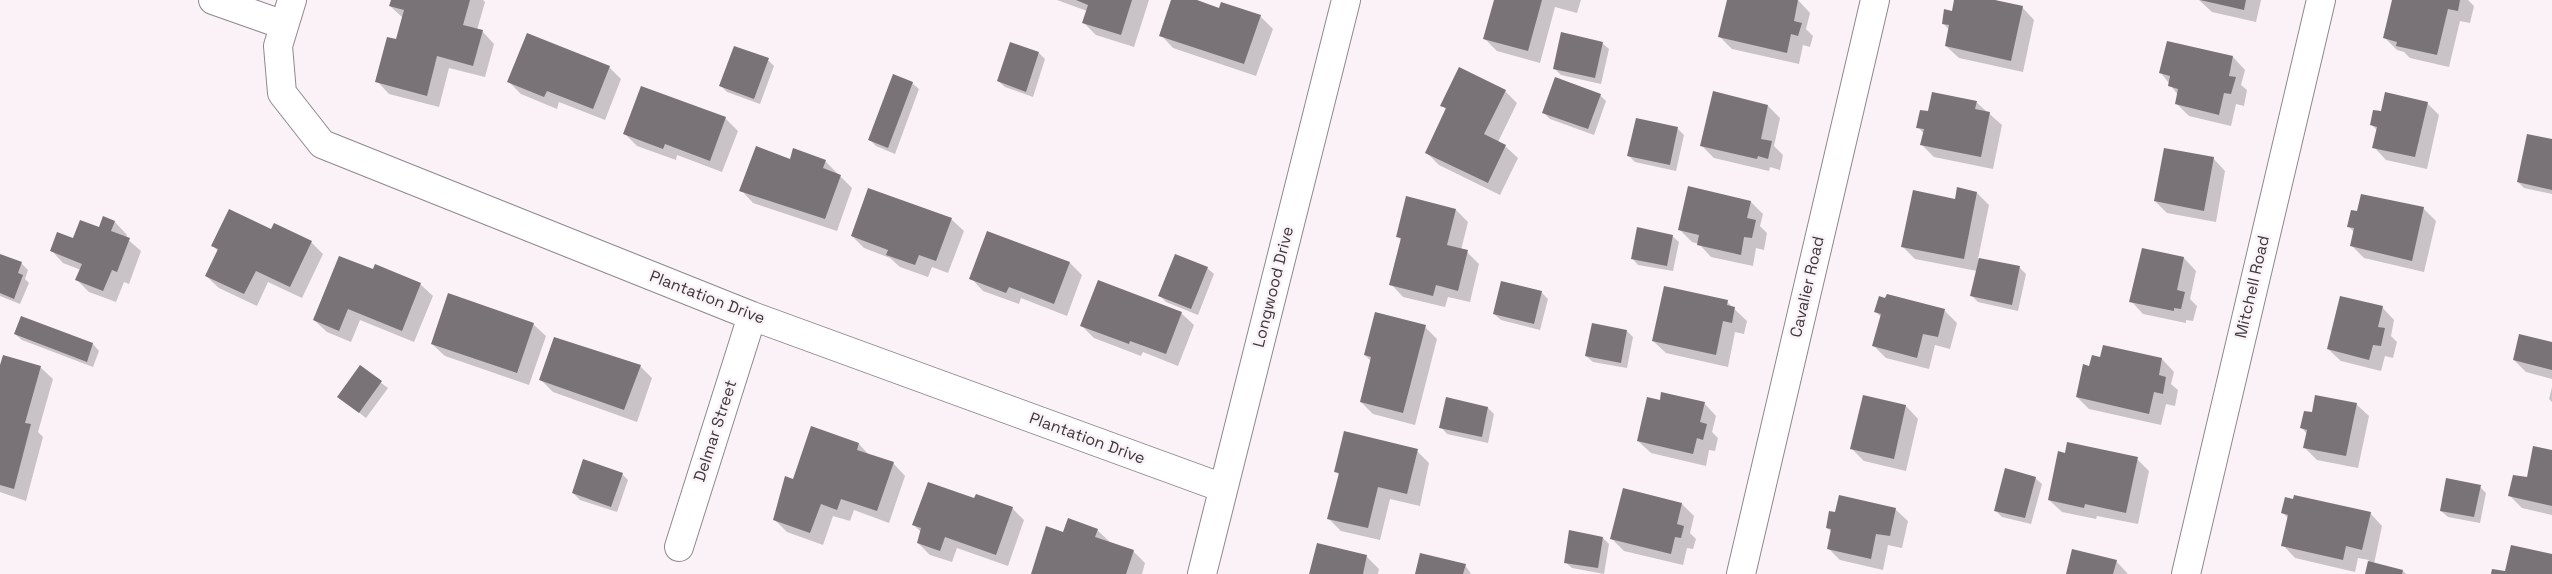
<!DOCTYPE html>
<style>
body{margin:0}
canvas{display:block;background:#fbf2f8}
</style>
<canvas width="2552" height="574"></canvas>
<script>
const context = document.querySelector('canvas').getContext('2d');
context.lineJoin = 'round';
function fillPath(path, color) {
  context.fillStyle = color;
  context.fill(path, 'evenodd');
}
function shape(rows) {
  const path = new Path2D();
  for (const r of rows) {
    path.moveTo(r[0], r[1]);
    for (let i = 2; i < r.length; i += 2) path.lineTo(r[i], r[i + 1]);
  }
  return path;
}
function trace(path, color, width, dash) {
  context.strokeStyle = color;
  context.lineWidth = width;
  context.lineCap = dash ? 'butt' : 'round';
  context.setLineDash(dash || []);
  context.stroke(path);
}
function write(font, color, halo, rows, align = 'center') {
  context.font = font + ' "Space Grotesk",sans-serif';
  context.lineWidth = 5;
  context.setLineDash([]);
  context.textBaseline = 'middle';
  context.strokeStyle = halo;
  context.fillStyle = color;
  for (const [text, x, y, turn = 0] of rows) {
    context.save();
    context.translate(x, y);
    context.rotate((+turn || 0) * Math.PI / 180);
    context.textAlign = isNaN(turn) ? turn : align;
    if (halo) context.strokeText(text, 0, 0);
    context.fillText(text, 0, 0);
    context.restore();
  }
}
fillPath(shape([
 [392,0,483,0,485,2,477,30,482,31,494,44,485,77,449,68,439,107,389,94,377,81,397,41,403,18,390,6],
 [1057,0,1149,0,1134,47,1096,35,1084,23,1087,11],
 [1173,0,1193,0,1220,9,1260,16,1273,29,1256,76,1173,48,1161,35],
 [1495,0,1581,0,1577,13,1555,7,1540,63,1497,51,1484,38],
 [1728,0,1798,0,1810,13,1806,29,1813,36,1810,47,1803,45,1799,64,1732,49,1720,37],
 [1955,0,1989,0,2022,7,2034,20,2023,72,1959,58,1946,46,1949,30,1943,23,1953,13],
 [2199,0,2261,0,2256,22,2212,12],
 [2393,0,2468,0,2474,6,2470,23,2460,21,2449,67,2410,58,2404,52,2397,50,2385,38],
 [1602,43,1609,49,1601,84,1561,75,1554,68],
 [1039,53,1045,59,1033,97,1005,87,998,81],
 [2233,57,2245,70,2241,85,2247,90,2244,106,2236,104,2231,126,2189,116,2176,103,2178,95,2161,73],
 [768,60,774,66,760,104,727,92,721,86],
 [609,67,621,79,605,120,559,102,557,109,521,94,509,82],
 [912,83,919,89,895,154,876,146,870,140],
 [1505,91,1517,103,1498,142,1505,146,1518,158,1500,195,1439,165,1427,153,1447,110,1441,105],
 [1714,93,1768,106,1780,118,1774,146,1783,155,1780,170,1770,167,1769,171,1714,158,1701,145],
 [1600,95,1606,101,1594,135,1550,119,1544,113],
 [1976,102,2002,125,1993,169,1934,157,1922,145,1924,134,1918,127,1929,113],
 [2427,103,2439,115,2427,169,2386,160,2374,147,2377,130,2371,124,2382,113],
 [725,118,738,131,722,172,677,155,676,160,637,146,625,134],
 [1677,128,1684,135,1676,171,1635,162,1628,155],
 [2552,141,2552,194,2524,188,2518,182],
 [2213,158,2225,171,2216,222,2167,213,2155,201],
 [791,160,825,161,852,188,837,231,753,203,741,190],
 [1977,193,1989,205,1978,259,2019,267,2026,274,2018,311,1978,302,1972,296,1977,271,1915,259,1902,246,1956,200],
 [1751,202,1763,214,1760,226,1767,233,1764,250,1756,248,1753,266,1711,257,1699,244,1692,242,1680,230],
 [2423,208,2436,221,2424,272,2364,258,2352,246,2355,233,2348,226,2358,213],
 [1456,210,1468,222,1461,250,1467,252,1479,264,1470,302,1448,297,1445,307,1403,297,1391,284,1401,240,1398,237],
 [104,218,115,222,127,235,126,238,141,251,129,284,124,282,116,302,89,292,77,280,81,270,63,263,51,250,100,228],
 [951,219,964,231,948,273,932,267,928,277,900,267,890,258,864,248,852,236],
 [272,231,311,242,323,254,302,298,268,282,257,306,219,288,206,276,218,251,213,246],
 [1672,236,1679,242,1673,271,1638,265,1632,258],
 [2143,249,2184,258,2196,271,2190,299,2197,306,2193,321,2186,320,2186,323,2143,314,2131,301],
 [0,255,21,263,28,270,25,279,29,283,20,304,0,296],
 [1070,263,1082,275,1067,316,1021,298,1019,304,983,291,971,278],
 [1207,268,1214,274,1198,315,1166,302,1160,296],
 [373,271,420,284,433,296,414,342,360,320,351,342,327,332,314,320],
 [1541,292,1548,299,1540,330,1501,320,1494,314],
 [1887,295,1945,311,1957,323,1950,349,1935,345,1929,369,1886,358,1874,346,1881,317,1876,312],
 [1727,302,1747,321,1744,334,1735,332,1728,367,1666,353,1653,341],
 [2382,307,2394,320,2391,336,2397,342,2393,358,2385,356,2381,371,2341,361,2328,349],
 [1181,313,1194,325,1178,366,1143,352,1141,356,1094,338,1082,326],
 [22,317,93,344,99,351,93,367,22,340,15,334],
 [533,324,546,336,529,385,445,356,432,344],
 [1425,327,1437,339,1415,425,1373,414,1361,402,1371,361,1365,355],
 [1627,331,1633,337,1627,368,1593,362,1586,356],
 [2552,343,2552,379,2526,372,2514,360],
 [2104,346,2162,359,2174,372,2171,384,2178,390,2175,406,2166,404,2161,425,2089,409,2077,397,2090,367,2101,359],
 [640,366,652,378,637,422,553,392,541,380],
 [40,367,53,379,38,432,43,437,26,501,0,492,0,370],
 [360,367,388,388,366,418,338,396],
 [2552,387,2552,402,2549,399],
 [1864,396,1906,406,1918,419,1906,471,1864,461,1852,449],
 [1447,399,1488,408,1494,414,1488,443,1447,434,1441,427],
 [1660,401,1704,403,1716,416,1712,432,1718,438,1715,451,1709,450,1706,466,1651,453,1638,441],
 [2356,404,2369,416,2358,468,2317,460,2304,447,2307,434,2302,428,2313,414],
 [859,444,870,456,893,463,905,476,889,523,854,510,850,521,833,516,823,545,787,532,775,520,794,480],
 [1417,451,1429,463,1420,506,1390,499,1380,540,1341,531,1329,519,1340,476,1335,471],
 [2552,451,2552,515,2522,508,2510,496],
 [2137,459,2149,471,2138,524,2097,516,2096,519,2062,512,2049,500],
 [622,474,628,480,617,512,580,500,573,493],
 [2035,478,2042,484,2031,524,2002,517,1995,510],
 [2480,487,2486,493,2480,523,2448,517,2441,511],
 [974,500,1012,508,1024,520,1008,566,957,548,952,562,930,555,918,543,921,532,914,525],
 [1682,504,1694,516,1690,533,1696,539,1693,549,1687,548,1683,565,1624,551,1612,539],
 [1895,509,1908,521,1902,548,1888,545,1883,570,1840,560,1828,548,1832,532,1827,528],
 [2283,513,2370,513,2382,526,2374,564,2403,571,2406,574,2366,574,2369,560,2358,558,2355,572,2295,558,2283,545,2289,519],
 [1047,527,1064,533,1097,530,1110,542,1133,551,1145,563,1142,574,1032,574],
 [1603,538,1609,544,1604,574,1572,568,1565,562],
 [1318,544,1367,557,1379,569,1378,574,1310,574],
 [2116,561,2128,574,2067,574],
 [1465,565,1471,574,1416,574]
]), '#0003');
fillPath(shape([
 [391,0,470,0,463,25,483,30,473,66,437,56,427,96,375,82,387,37,396,39,404,10,389,6],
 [1076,0,1132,0,1121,35,1082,23,1088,5],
 [1171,0,1197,0,1219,8,1221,2,1261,15,1244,64,1159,36],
 [1494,0,1542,0,1528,51,1483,39],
 [1727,0,1798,0,1794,21,1802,23,1798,36,1791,34,1787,53,1718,37],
 [1954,0,1995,0,2023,6,2011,61,1945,46,1949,25,1942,24,1944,9,1952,11],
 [2200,0,2246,0,2244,10],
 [2392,0,2460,0,2458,11,2448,9,2437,55,2396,46,2397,42,2383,38],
 [1561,32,1603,42,1595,78,1553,69],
 [527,33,610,66,593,109,547,91,544,97,507,82],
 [2167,41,2233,56,2229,76,2236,77,2231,94,2224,93,2219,115,2175,104,2178,89,2168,86,2170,76,2159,73],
 [1010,42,1039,52,1026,92,997,81],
 [734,46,769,58,754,99,719,86],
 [1459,67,1506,90,1484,134,1506,145,1488,183,1425,153,1446,108,1440,106],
 [893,74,913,82,888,148,868,140],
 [1555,77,1601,94,1588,129,1542,113],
 [641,86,726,117,710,161,665,144,663,149,623,134],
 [1713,91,1768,105,1761,139,1772,141,1768,159,1758,156,1757,159,1700,146],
 [1932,92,1977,101,1975,109,1990,112,1981,157,1920,145,1924,129,1916,128,1920,110,1928,111],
 [2385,92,2428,102,2415,157,2372,148,2377,127,2370,125,2373,110,2381,111],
 [1636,118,1678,127,1670,165,1627,156],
 [2527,134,2552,139,2552,190,2517,182],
 [756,146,790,159,793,148,826,160,823,168,841,175,825,219,739,191],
 [2164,148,2214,157,2204,211,2154,201],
 [1688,186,1751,201,1747,218,1756,220,1752,238,1744,237,1741,255,1697,245,1699,235,1678,230],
 [1957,187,1977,192,1964,259,1901,247,1913,190,1955,199],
 [868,188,952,218,936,261,919,255,915,265,886,255,888,250,851,236],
 [2361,194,2424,207,2412,261,2350,246,2354,228,2347,227,2351,210,2357,211],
 [1406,196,1456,209,1447,245,1468,250,1458,291,1436,285,1433,296,1389,285,1401,238,1396,237],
 [229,209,271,229,274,223,312,241,290,287,256,271,244,294,205,276,218,249,211,246],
 [103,216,115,221,111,231,130,238,117,272,112,270,103,291,75,280,82,264,50,251,57,232,73,238,80,220,99,227],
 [1637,227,1673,235,1667,266,1631,259],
 [987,231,1070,262,1054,304,1009,287,1006,293,969,279],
 [2142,248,2184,257,2177,290,2185,292,2181,309,2174,308,2174,311,2129,302],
 [0,254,22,262,18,273,23,275,14,299,0,293],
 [1175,254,1208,267,1191,309,1158,296],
 [339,256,373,269,375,264,421,283,402,331,348,309,339,331,313,320],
 [1979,258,2020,266,2012,305,1970,296],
 [1098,280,1182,312,1166,354,1130,341,1129,344,1080,326],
 [1501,281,1542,291,1534,324,1493,314],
 [1664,286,1728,300,1727,305,1735,307,1732,323,1723,321,1716,355,1652,341],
 [448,293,534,323,517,373,431,344],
 [1887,294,1945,309,1938,337,1923,334,1917,358,1872,346,1881,314,1874,312,1879,296,1885,298],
 [2340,296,2383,306,2378,327,2385,328,2381,346,2373,345,2369,360,2327,349],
 [1375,312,1426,325,1403,413,1360,402,1371,357,1364,355],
 [21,316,93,343,87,362,14,334],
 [1592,323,1627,330,1621,363,1585,356],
 [2519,334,2552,342,2552,370,2513,360],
 [554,337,641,365,624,410,539,380],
 [2103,345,2162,358,2159,375,2166,377,2163,394,2154,392,2149,414,2076,397,2083,364,2089,366,2092,355,2100,357],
 [3,355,41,366,25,423,31,424,14,489,0,485,0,365],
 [360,365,382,381,359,413,337,397],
 [1661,392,1705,402,1700,422,1707,424,1703,440,1697,438,1693,454,1637,441,1647,397,1660,400],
 [1863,395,1906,405,1894,459,1850,449],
 [2315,395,2357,403,2346,456,2303,448,2307,430,2300,428,2304,411,2312,412],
 [1446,397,1488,407,1482,437,1439,428],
 [811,426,859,443,857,450,894,462,877,511,841,499,837,510,821,504,810,533,773,520,785,476,793,479],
 [1344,431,1418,449,1407,494,1378,487,1368,528,1327,519,1339,473,1334,472],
 [2067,442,2138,457,2126,513,2085,504,2084,508,2048,500,2058,451,2065,453],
 [2533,446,2552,450,2552,506,2508,496,2513,475,2527,477],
 [583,459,623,473,611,507,572,493],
 [2005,468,2036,477,2025,518,1994,511],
 [2446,478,2481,485,2474,517,2440,511],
 [928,482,974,498,976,494,1013,507,996,555,945,537,940,551,917,543,921,528,912,525],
 [1623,488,1682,503,1677,524,1684,526,1681,538,1675,537,1671,554,1610,539],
 [1839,495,1896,508,1890,536,1876,534,1871,559,1827,549,1831,529,1826,528,1829,511,1835,512],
 [2294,495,2371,512,2362,550,2346,546,2343,560,2281,546,2288,515,2281,513,2285,497,2293,499],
 [1068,518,1098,529,1095,537,1134,550,1126,574,1031,574,1046,526,1063,532],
 [1569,530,1603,537,1598,568,1564,563],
 [1317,543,1367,555,1363,574,1309,574],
 [2511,545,2552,554,2552,574,2491,574,2492,569,2505,571],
 [2072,549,2117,560,2113,574,2066,574],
 [1420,553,1466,564,1463,574,1415,574],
 [2368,561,2403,570,2402,574,2365,574]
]), '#797276');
const street = shape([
 [213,0,284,25],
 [292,0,278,46,282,93,322,144,752,316,1223,488],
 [679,547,752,316],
 [1202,574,1346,0],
 [1741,574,1875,0],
 [2186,574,2321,0]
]);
trace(street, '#8f878c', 30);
trace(street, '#fff', 28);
write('16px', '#3b383a', '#fbf2f8', [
 ["Longwood Drive",1274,287,-76],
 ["Cavalier Road",1808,287,-77],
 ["Mitchell Road",2253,287,-77],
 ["Plantation Drive",707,298,21],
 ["Delmar Street",716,431,-72],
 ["Plantation Drive",1087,439,20]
]);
</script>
